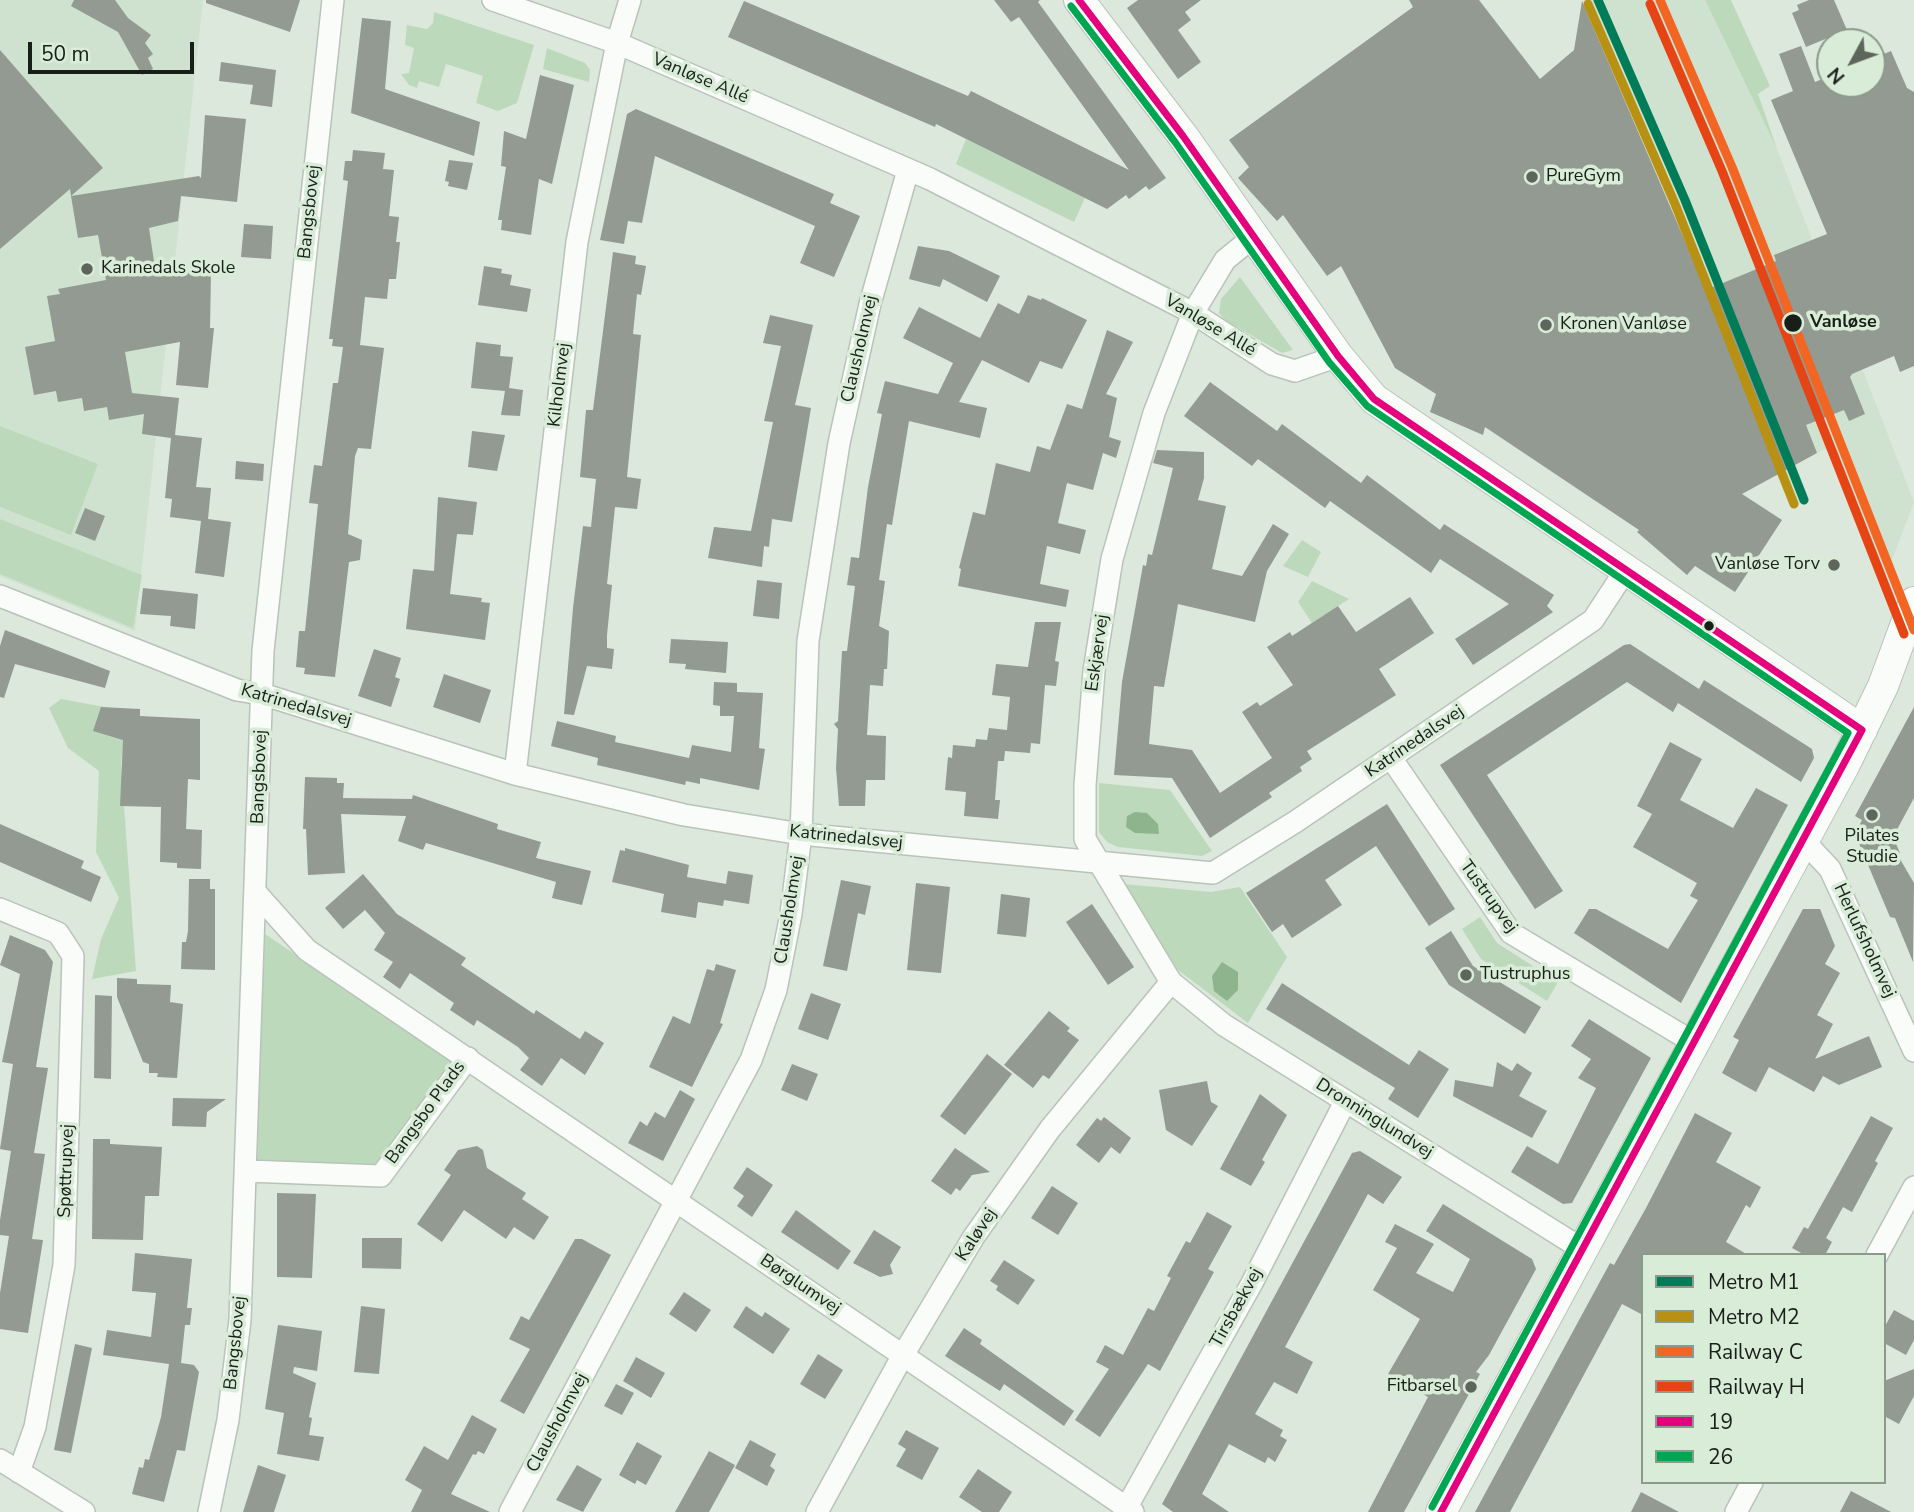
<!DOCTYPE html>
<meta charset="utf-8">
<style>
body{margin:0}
#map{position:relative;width:1914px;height:1512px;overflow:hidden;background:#dce8dc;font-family:"Nunito Sans",sans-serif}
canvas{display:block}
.legend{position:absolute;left:1641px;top:1253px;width:245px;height:231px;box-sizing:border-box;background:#d8ecd8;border:2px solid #8b9a8b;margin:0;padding:9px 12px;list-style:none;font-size:21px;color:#181f18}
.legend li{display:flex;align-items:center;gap:14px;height:35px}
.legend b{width:35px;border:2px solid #8b9a8b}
.north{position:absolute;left:1816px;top:28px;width:70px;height:70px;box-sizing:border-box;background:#d8ecd8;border:2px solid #8b9a8b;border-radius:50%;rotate:229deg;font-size:19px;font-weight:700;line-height:28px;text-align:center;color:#181f18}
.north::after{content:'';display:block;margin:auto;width:24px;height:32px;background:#5d655d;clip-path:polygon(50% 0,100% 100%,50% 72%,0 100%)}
.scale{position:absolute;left:28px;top:42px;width:166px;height:32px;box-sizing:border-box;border:4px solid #181f18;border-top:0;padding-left:9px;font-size:21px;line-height:24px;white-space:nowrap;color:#181f18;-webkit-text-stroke:5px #d8ecd8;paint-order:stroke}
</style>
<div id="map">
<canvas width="1914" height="1512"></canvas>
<ul class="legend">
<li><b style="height:9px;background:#007d58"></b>Metro M1</li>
<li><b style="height:9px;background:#b89012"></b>Metro M2</li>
<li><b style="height:9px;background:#f26522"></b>Railway C</li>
<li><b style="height:9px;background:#e64415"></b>Railway H</li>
<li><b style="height:9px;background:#e5007d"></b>19</li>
<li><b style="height:9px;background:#00a651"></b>26</li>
</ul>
<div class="north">N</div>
<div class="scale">50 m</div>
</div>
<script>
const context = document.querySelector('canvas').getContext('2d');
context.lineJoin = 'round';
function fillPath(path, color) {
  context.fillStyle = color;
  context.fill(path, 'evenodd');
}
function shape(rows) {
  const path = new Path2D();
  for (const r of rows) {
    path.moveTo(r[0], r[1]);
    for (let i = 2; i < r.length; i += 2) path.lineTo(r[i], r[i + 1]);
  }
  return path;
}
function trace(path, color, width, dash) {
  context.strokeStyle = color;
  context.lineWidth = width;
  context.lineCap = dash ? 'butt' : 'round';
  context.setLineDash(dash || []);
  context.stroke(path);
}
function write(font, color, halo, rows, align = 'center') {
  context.font = font + ' "Nunito Sans",sans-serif';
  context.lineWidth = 7;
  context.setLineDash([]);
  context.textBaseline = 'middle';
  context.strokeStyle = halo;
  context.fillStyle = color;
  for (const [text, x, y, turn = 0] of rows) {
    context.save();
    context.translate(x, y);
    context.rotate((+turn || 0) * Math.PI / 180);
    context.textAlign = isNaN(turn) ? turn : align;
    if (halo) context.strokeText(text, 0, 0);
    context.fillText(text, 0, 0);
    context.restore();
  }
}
fillPath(shape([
 [0,0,203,0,135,631,0,576],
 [1586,0,1705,0,1777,149,1914,502,1885,578,1833,446,1795,462,1809,499,1798,504,1672,197]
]), '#cfe2cf');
fillPath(shape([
 [1705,0,1731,0,1770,86,1758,94,1777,149],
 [434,12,534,45,517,103,498,111,476,103,483,76,446,64,439,87,419,81,417,88,409,85,401,74,409,73,414,48,405,45,407,25,427,29,433,23],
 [547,48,585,63,590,70,589,82,543,69],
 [966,139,1085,198,1074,222,956,164],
 [1240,277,1293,350,1282,353,1225,320,1219,313,1221,299],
 [0,426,98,464,71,535,0,507],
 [0,519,142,575,133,628,0,574],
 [1302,540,1321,552,1308,577,1283,566],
 [1312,581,1349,599,1312,623,1298,602],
 [61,699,127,711,121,764,136,971,92,979,101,939,119,898,96,852,99,771,68,748,49,708],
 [1099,783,1170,790,1212,851,1202,856,1118,847,1107,842,1099,832],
 [1123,884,1211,892,1240,887,1287,957,1248,1023,1178,970],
 [1480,917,1497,943,1558,982,1547,1001,1481,959,1462,929],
 [265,934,453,1060,378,1169,254,1165]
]), '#bcdabb');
fillPath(shape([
 [1135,812,1147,813,1158,824,1159,834,1135,833,1126,827,1127,816],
 [1222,962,1238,972,1238,990,1227,1001,1214,991,1212,976]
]), '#8eb48e');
fillPath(shape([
 [74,0,115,0,128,18,151,35,145,43,153,54,148,58,153,69,142,75,118,32,71,6],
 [206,0,300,0,290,32,206,3],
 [994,0,1040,0,1038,2,1166,178,1149,190,1146,186,1129,199,1126,195,1107,209,936,124,935,127,728,37,744,1,968,96,971,91,1129,170,1019,17,1011,22],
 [1138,0,1201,0,1185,12,1191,20,1178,30,1201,62,1178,79,1127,8],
 [1409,0,1479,0,1540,79,1574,50,1582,1,1706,290,1776,261,1774,255,1827,234,1771,100,1793,91,1779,54,1801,46,1815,82,1830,76,1830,84,1872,84,1872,59,1891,51,1907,88,1914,92,1914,366,1900,372,1894,356,1852,374,1850,377,1865,414,1849,421,1844,410,1806,425,1817,453,1742,494,1782,520,1735,592,1695,566,1687,575,1637,532,1639,530,1485,427,1483,435,1430,412,1436,394,1395,368,1341,266,1327,276,1283,215,1277,221,1238,178,1249,167,1229,140,1413,7],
 [1809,0,1834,0,1847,30,1806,47,1792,13,1799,10,1797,5],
 [362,18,391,21,385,89,480,122,474,156,351,113],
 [0,50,103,168,71,196,70,189,0,249],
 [221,62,276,70,272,107,250,104,253,85,219,81],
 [540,75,574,85,552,184,539,179,531,235,501,230,502,220,498,220,506,167,501,166,504,131,526,139],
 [636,109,834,194,830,203,860,216,834,277,800,263,815,226,655,156,642,223,628,221,624,244,600,240,627,114],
 [205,115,246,119,237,202,181,196,178,221,149,228,155,268,211,272,210,328,214,328,208,388,176,385,180,342,125,352,132,393,179,398,175,435,202,438,196,487,211,488,208,519,231,522,224,577,195,573,201,521,170,517,172,499,165,498,171,438,142,434,144,414,109,420,107,407,84,411,82,398,58,402,56,391,34,395,25,347,55,341,47,296,60,294,58,289,106,280,98,235,78,238,71,196,199,176,201,178],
 [353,150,385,153,383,169,394,170,389,216,399,217,396,242,400,242,396,279,389,279,387,299,365,297,360,345,384,348,371,449,358,448,355,456,348,534,362,540,360,560,349,562,335,677,304,674,305,668,296,667,299,631,305,631,318,504,309,503,314,465,322,466,333,383,338,383,343,347,332,346,333,339,329,339,348,181,343,180,345,161,352,161],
 [449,160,473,163,467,190,448,186,449,182,445,181],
 [244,224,273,226,271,259,241,257],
 [918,246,949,251,1000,276,987,302,943,279,940,287,909,279],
 [613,252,636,256,635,264,646,266,641,295,637,294,633,334,641,335,627,477,641,479,637,509,615,507,607,584,612,585,607,635,607,648,614,649,612,669,587,666,574,715,564,714,573,608,583,526,591,527,596,479,580,477,586,410,593,410],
 [484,266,502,269,501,273,512,275,510,285,531,289,527,312,478,305],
 [1028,295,1041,300,1042,298,1087,320,1062,369,1040,361,1029,383,982,360,959,402,987,408,980,438,909,421,892,525,887,524,879,580,885,581,879,626,889,631,887,669,884,669,883,686,870,685,867,735,886,736,885,780,866,780,865,806,839,806,836,768,838,729,834,724,838,721,842,651,847,651,855,586,847,585,851,557,859,558,868,487,882,414,877,413,885,381,938,394,953,363,903,338,919,307,980,338,998,303,1019,314],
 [770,315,813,325,795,405,811,408,792,522,772,519,769,547,764,546,762,567,708,558,714,527,751,531,773,422,764,421,781,346,763,343],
 [1107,330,1133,342,1106,394,1117,398,1109,437,1121,441,1116,458,1103,453,1093,490,1067,483,1058,523,1086,530,1080,554,1047,546,1040,584,1069,590,1066,607,958,586,961,569,959,568,973,512,985,515,996,463,1030,472,1037,446,1050,450,1067,404,1082,409],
 [476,342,501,345,500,356,513,357,509,388,523,390,520,416,501,415,505,391,471,388],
 [1210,382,1277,431,1282,424,1361,483,1367,475,1440,530,1444,524,1554,595,1547,606,1553,612,1473,665,1455,639,1509,604,1440,559,1431,573,1330,501,1325,508,1258,459,1252,466,1184,416],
 [472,431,505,435,497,471,468,467],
 [1157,450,1204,452,1204,478,1198,500,1226,506,1212,569,1242,576,1273,524,1289,534,1267,571,1255,622,1178,604,1164,687,1154,686,1149,744,1192,750,1220,793,1272,758,1242,712,1257,702,1260,706,1293,685,1267,647,1290,632,1292,636,1338,606,1356,632,1410,597,1434,633,1379,669,1396,695,1307,751,1312,759,1300,767,1302,771,1269,793,1272,797,1210,838,1172,778,1114,775,1122,682,1143,565,1146,566,1148,554,1152,555,1173,468,1153,463],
 [236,461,264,464,263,481,235,479],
 [438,497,477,502,473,535,457,534,450,594,482,598,481,602,490,603,485,640,406,629,413,569,434,571],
 [85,508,105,516,95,541,75,533],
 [757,580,782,583,779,619,753,616],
 [143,588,198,594,195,629,170,626,171,616,140,614],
 [1035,622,1061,622,1055,661,1059,662,1056,686,1045,685,1040,744,1031,743,1030,753,1005,751,1004,761,998,761,995,800,1000,800,998,819,964,816,966,792,945,790,948,757,952,758,953,745,975,747,976,739,987,740,989,728,1007,730,1010,697,992,695,996,664,1028,667],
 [5,630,110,671,105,688,15,664,4,698,0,697,0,646],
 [671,639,728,642,726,673,685,669,686,664,669,663],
 [1630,644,1699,689,1704,680,1812,749,1814,758,1801,782,1678,703,1673,712,1627,682,1487,775,1563,891,1535,909,1440,765,1624,645],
 [374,649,401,658,395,677,400,679,391,707,358,696],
 [444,674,491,690,480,723,433,707],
 [714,682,737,683,737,692,763,693,759,748,765,749,759,790,700,778,700,784,686,781,685,785,597,765,598,758,551,746,557,721,616,736,615,742,689,758,692,745,731,752,734,716,720,716,720,706,713,705],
 [101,707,140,709,140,716,200,719,200,780,188,779,186,829,202,830,201,869,177,868,177,863,160,862,161,807,120,806,123,740,93,731],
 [1914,707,1914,798,1893,837,1900,853,1897,854,1914,883,1913,962,1895,918,1890,917,1855,834,1862,820,1855,816],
 [1670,742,1702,759,1680,800,1733,828,1756,788,1788,805,1681,1003,1574,933,1589,909,1596,909,1668,949,1698,900,1690,896,1697,883,1633,847,1652,814,1637,806],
 [305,777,337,778,337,783,344,783,343,798,412,799,413,795,498,824,497,829,541,842,536,858,591,871,582,905,552,898,556,882,426,843,423,850,398,841,406,816,341,814,345,873,308,875,306,829,303,829],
 [1387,804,1455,909,1429,926,1376,846,1325,880,1342,905,1292,938,1283,924,1272,932,1246,893],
 [0,824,84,861,81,868,101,877,91,902,0,862],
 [625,848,689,865,687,877,726,884,728,871,753,875,749,904,724,900,723,906,698,902,696,918,661,912,664,894,612,882,620,850,625,851],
 [363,874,397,914,466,958,461,965,534,1014,536,1010,580,1039,585,1031,604,1043,585,1075,561,1058,542,1086,520,1070,529,1058,518,1047,477,1020,474,1026,450,1010,454,1003,410,973,400,989,383,977,393,962,374,950,385,933,365,910,343,929,325,908],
 [189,879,210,879,210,889,215,889,215,970,181,969,182,942,186,942,188,931],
 [841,880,871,886,865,915,858,913,847,971,823,966],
 [916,883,950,887,941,973,907,970],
 [1001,894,1030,898,1026,937,997,934],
 [1092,904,1134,967,1108,985,1066,922],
 [1803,909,1820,909,1835,946,1825,964,1840,973,1817,1015,1833,1024,1815,1059,1869,1036,1882,1067,1839,1085,1823,1076,1814,1092,1769,1067,1756,1092,1722,1073,1739,1040,1733,1037],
 [1451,931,1473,966,1541,1007,1525,1034,1449,985,1425,948],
 [10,935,45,950,53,962,36,1067,48,1068,34,1153,45,1154,32,1239,43,1240,28,1333,0,1329,0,1293,9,1236,0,1235,0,1220,11,1151,0,1149,13,1064,2,1062,20,974,0,965],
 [716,964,736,970,720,1023,723,1024,692,1087,649,1067,673,1016,690,1024,707,969,714,971],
 [117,978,137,979,137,984,171,985,170,1002,183,1004,177,1078,157,1077,158,1073,149,1073,149,1064,143,1062,117,997],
 [1282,983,1409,1065,1419,1050,1449,1069,1418,1118,1388,1099,1395,1088,1266,1009],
 [811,993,841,1004,828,1040,798,1029],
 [95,995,112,996,111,1079,94,1078],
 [1049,1011,1070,1028,1067,1031,1079,1040,1049,1079,1043,1075,1033,1088,1004,1065],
 [1589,1019,1651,1058,1572,1203,1563,1204,1511,1172,1527,1146,1558,1164,1596,1088,1578,1078,1591,1059,1571,1046],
 [987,1054,1012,1074,965,1135,940,1116],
 [1497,1062,1512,1071,1517,1063,1532,1073,1519,1096,1547,1111,1532,1138,1453,1096,1455,1080,1493,1087],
 [792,1064,818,1074,807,1101,781,1090],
 [1207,1081,1211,1102,1218,1106,1192,1146,1166,1130,1159,1090],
 [680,1090,695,1099,663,1161,628,1143,640,1121,647,1126,655,1112,665,1118],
 [1260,1094,1287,1115,1262,1160,1265,1162,1251,1186,1220,1169],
 [173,1098,226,1099,207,1112,206,1127,172,1126],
 [1695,1113,1732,1133,1716,1162,1761,1187,1750,1208,1746,1205,1726,1242,1748,1255,1643,1255,1643,1315,1622,1304,1510,1512,1475,1512,1610,1263,1614,1265,1646,1208],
 [1871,1116,1893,1128,1875,1161,1878,1163,1852,1212,1843,1207,1826,1238,1832,1242,1825,1255,1805,1255,1792,1248,1804,1227,1808,1229],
 [1104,1117,1131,1138,1120,1154,1111,1147,1099,1163,1076,1145,1097,1118,1101,1121],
 [93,1139,110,1139,110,1144,162,1147,159,1196,145,1196,143,1240,92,1239],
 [477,1146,483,1150,487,1168,526,1193,522,1199,549,1217,534,1240,514,1227,506,1239,464,1210,442,1242,417,1224,451,1175,444,1170,458,1150],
 [955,1148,990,1172,972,1175,960,1191,956,1188,951,1195,931,1181],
 [1360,1151,1402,1177,1383,1204,1368,1194,1285,1347,1313,1362,1297,1394,1274,1382,1255,1414,1283,1430,1280,1436,1287,1440,1275,1462,1268,1457,1265,1463,1229,1444,1202,1494,1229,1512,1173,1512,1162,1504,1352,1153],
 [747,1167,773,1185,752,1217,737,1206,744,1196,733,1188],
 [1052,1186,1078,1203,1058,1235,1031,1218],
 [277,1193,316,1194,312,1278,277,1277],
 [1443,1204,1532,1259,1536,1269,1489,1355,1476,1372,1480,1374,1404,1512,1368,1512,1428,1397,1388,1374,1420,1319,1373,1290,1397,1248,1385,1242,1395,1224,1434,1244,1416,1273,1453,1292,1470,1259,1426,1231],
 [796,1210,851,1251,838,1270,781,1232],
 [1207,1212,1232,1226,1208,1269,1214,1272,1160,1371,1148,1364,1100,1437,1075,1420,1109,1369,1096,1362,1105,1345,1123,1355,1148,1308,1154,1311,1171,1278,1167,1276,1186,1241,1190,1243],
 [874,1230,901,1247,890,1265,893,1274,880,1277,853,1263],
 [362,1238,402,1238,401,1269,362,1268],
 [575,1239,582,1239,611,1255,524,1414,500,1401,530,1349,509,1339,521,1316,529,1320],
 [135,1253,192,1259,187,1308,192,1308,190,1325,185,1325,181,1363,194,1365,199,1372,185,1451,177,1450,164,1502,132,1494,139,1467,143,1468,145,1459,149,1460,161,1417,169,1364,103,1355,107,1330,151,1337,156,1293,132,1291],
 [1004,1260,1035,1280,1018,1305,996,1290,998,1286,990,1281],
 [684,1292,711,1310,696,1332,669,1314],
 [361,1306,385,1309,379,1374,354,1372],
 [746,1306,762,1317,765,1312,790,1329,773,1354,733,1327],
 [1894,1310,1914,1321,1914,1340,1906,1355,1884,1343,1884,1328],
 [278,1325,322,1331,317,1371,294,1367,293,1373,316,1383,309,1417,312,1418,309,1435,324,1437,319,1461,277,1454,284,1413,265,1409],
 [964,1328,982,1340,980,1344,1074,1411,1064,1426,1004,1384,1000,1391,945,1356],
 [75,1344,92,1348,71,1453,54,1450],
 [818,1354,843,1370,825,1399,800,1384],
 [636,1357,665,1373,651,1398,623,1381],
 [1914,1369,1914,1396,1899,1424,1884,1416,1884,1381],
 [616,1384,634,1393,622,1415,604,1406],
 [472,1415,497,1429,484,1454,478,1451,476,1455,473,1454,451,1494,490,1512,411,1512,422,1490,405,1480,424,1446,448,1460],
 [906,1430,939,1448,922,1480,896,1466,906,1449,898,1444],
 [750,1440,776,1454,770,1466,775,1470,767,1486,735,1468],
 [637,1442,662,1456,646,1485,637,1480,635,1484,619,1475],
 [709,1451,735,1465,709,1512,675,1512],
 [258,1465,286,1475,274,1512,243,1512],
 [577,1465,602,1479,583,1512,556,1500],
 [978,1469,1012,1492,999,1512,982,1512,959,1497],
 [1851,1491,1891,1512,1840,1512],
 [1641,1492,1679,1512,1631,1512]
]), '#929a92');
const street = shape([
 [493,0,617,43,930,179,1193,313,1272,364,1295,371,1338,356],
 [1253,237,1225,260,1193,313,1154,413,1112,559,1094,671,1085,785,1085,839,1171,982,1224,1025,1582,1249],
 [0,596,237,690,262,694,515,774,684,815,801,834,1213,873,1295,822,1593,620,1625,571],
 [1391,758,1511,933,1693,1042],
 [515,774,577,242,617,43,630,0],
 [1802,839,1830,869,1914,1051],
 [257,894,307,950,1133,1512],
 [0,909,58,933,73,956,64,1265,35,1427,19,1472],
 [247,1171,381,1176,468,1058],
 [1877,1255,1914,1187],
 [0,1460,84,1512],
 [209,1512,228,1420,240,1320,263,651,333,0],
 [510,1512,751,1060,776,990,791,914,801,834,808,641,839,443,870,304,908,170],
 [817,1512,903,1355,973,1238,1050,1129,1171,982],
 [1124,1512,1252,1283,1345,1102],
 [1736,1512,1752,1482]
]);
const secondary = shape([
 [1079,0,1183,136,1338,356,1374,399,1862,730],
 [1441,1512,1845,764,1883,686,1914,602]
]);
trace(street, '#b9c3b9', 24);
trace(secondary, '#b9c3b9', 32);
trace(street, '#fafcfa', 21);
trace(secondary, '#fafcfa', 30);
trace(shape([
 [1079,0,1183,136,1338,356,1374,399,1862,730],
 [1441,1512,1862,730]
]), '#e5007d', 7);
trace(shape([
 [1071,6,1175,142,1329,362,1367,406,1848,733,1432,1507]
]), '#00a651', 7);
trace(shape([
 [1660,0,1732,167,1914,630]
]), '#f26522', 9);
trace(shape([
 [1650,4,1722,171,1904,634]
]), '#e64415', 9);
trace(shape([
 [1598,0,1685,200,1804,500]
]), '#007d58', 9);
trace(shape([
 [1588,4,1675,204,1794,504]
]), '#b89012', 9);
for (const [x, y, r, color] of [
 [1532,177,7,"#5d655d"],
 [87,269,7,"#5d655d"],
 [1793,323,10,"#181f18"],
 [1546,325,7,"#5d655d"],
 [1834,565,7,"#5d655d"],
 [1709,626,6,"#181f18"],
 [1872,815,7,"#5d655d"],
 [1466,975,7,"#5d655d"],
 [1471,1387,7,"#5d655d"]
]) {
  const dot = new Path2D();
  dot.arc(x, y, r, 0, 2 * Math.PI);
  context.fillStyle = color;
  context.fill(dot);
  trace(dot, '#d8ecd8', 2.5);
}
write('18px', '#181f18', '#d8ecd8', [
 ["Vanløse Allé",700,79,23],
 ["Bangsbovej",310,212,-84],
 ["Vanløse Allé",1210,326,31],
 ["Clausholmvej",860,349,-77],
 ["Kilholmvej",560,385,-83],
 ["Eskjærvej",1098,653,-82],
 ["Katrinedalsvej",296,706,16],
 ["Katrinedalsvej",1415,742,-34],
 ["Bangsbovej",260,777,-88],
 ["Katrinedalsvej",846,838,6],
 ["Tustrupvej",1488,897,54],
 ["Clausholmvej",790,910,-81],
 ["Herlufsholmvej",1864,941,65],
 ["Bangsbo Plads",426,1113,-54],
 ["Dronninglundvej",1374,1119,32],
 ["Spøttrupvej",67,1171,-88],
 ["Kaløvej",977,1235,-57],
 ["Børglumvej",800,1285,34],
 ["Tirsbækvej",1237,1308,-61],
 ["Bangsbovej",236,1343,-84],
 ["Clausholmvej",558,1423,-62]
]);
write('18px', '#181f18', '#d8ecd8', [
 ["PureGym",1546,177],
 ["Karinedals Skole",101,269],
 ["Kronen Vanløse",1560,325],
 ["Vanløse Torv",1820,565,"right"],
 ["Pilates",1872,837,"center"],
 ["Studie",1872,858,"center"],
 ["Tustruphus",1480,975],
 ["Fitbarsel",1457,1387,"right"]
], 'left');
write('bold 18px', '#181f18', '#d8ecd8', [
 ["Vanløse",1810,323]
], 'left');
</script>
